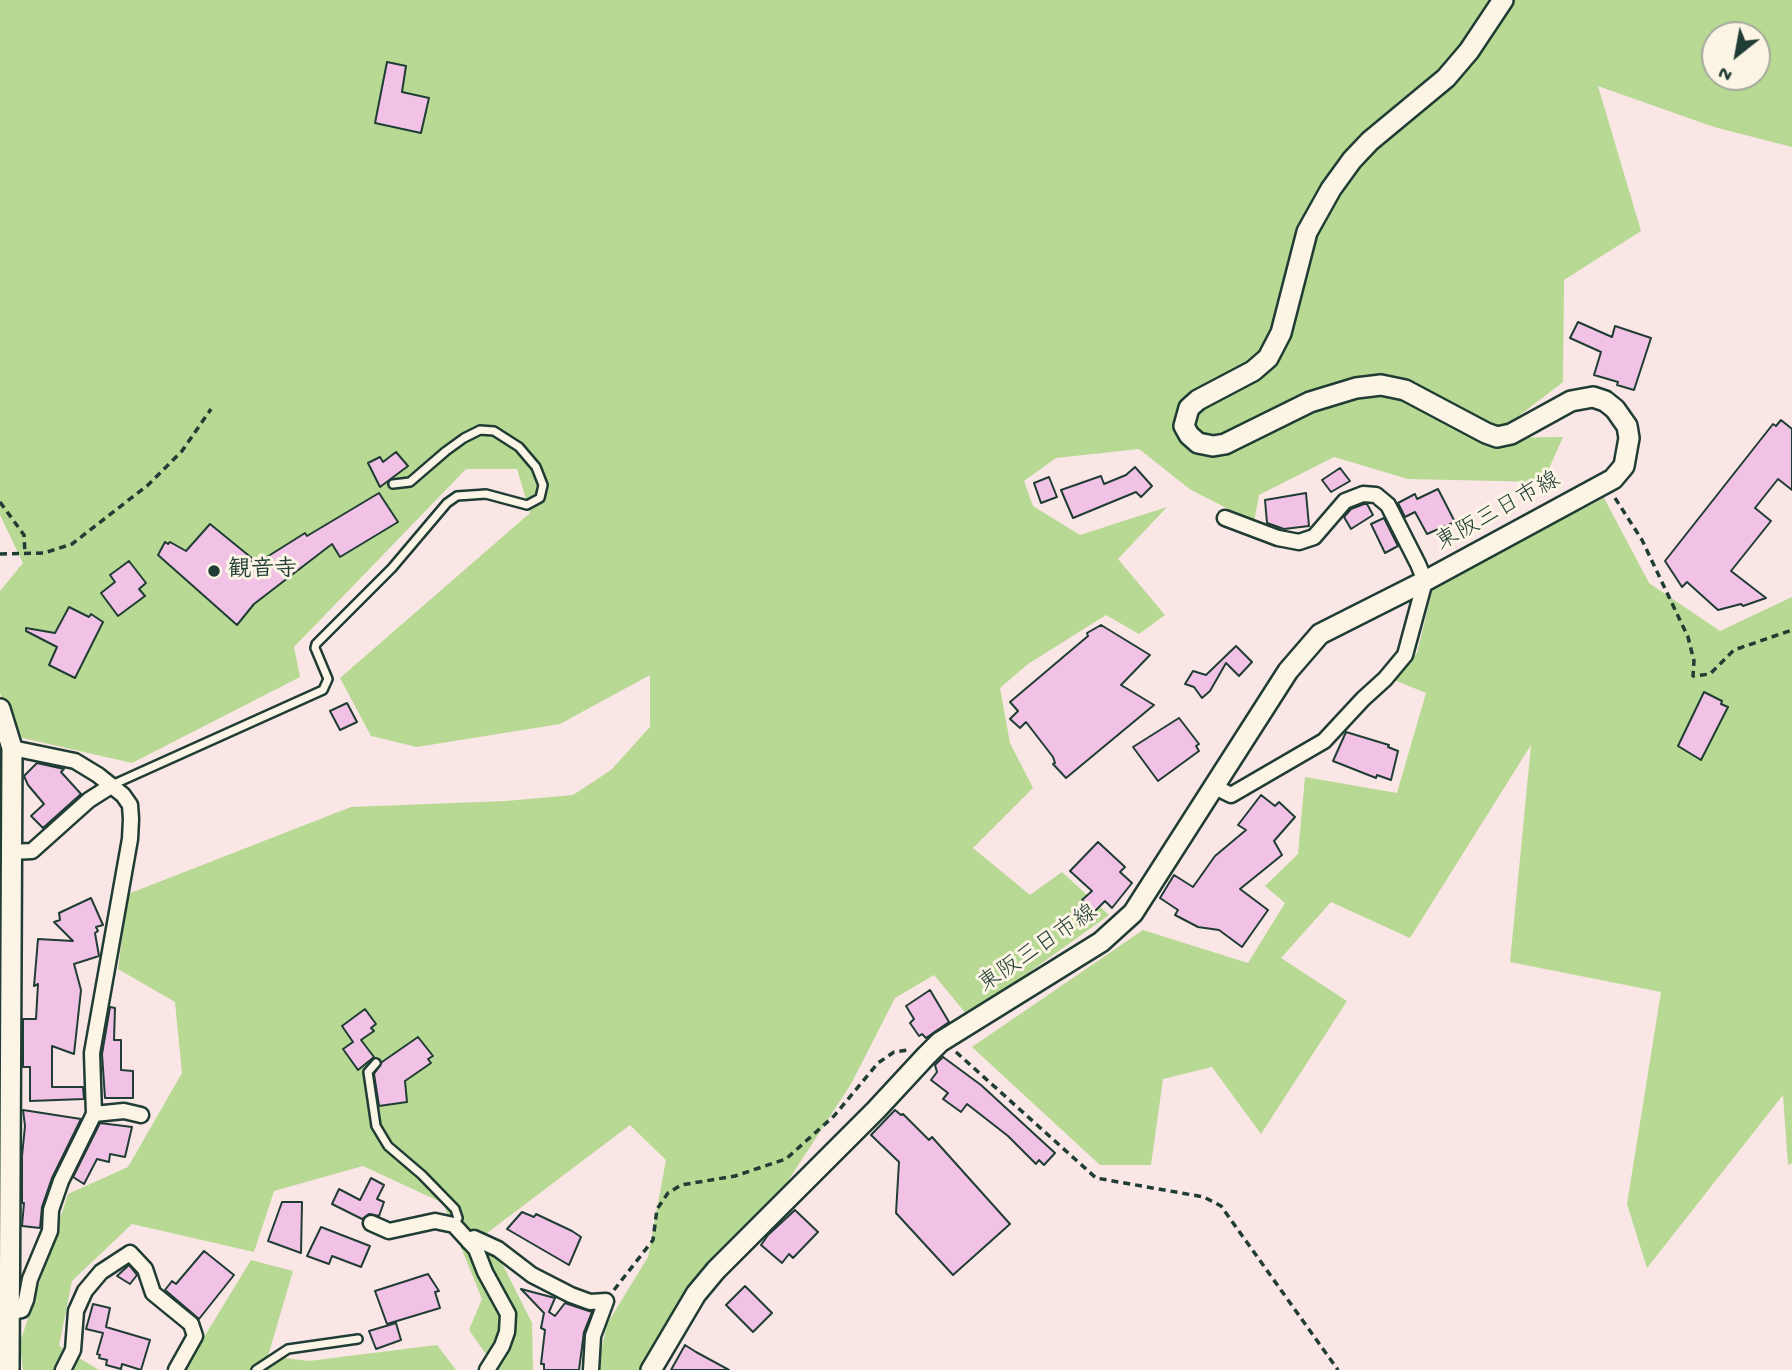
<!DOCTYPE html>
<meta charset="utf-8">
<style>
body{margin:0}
#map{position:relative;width:1792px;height:1370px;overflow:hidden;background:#f9e6e5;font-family:"Gochi Hand",sans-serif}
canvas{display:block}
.north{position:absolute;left:1701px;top:21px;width:70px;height:70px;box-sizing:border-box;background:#fcf5e5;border:2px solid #a4ab9e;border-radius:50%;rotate:211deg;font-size:19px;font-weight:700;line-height:28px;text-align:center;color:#1f3d34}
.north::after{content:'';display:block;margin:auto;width:24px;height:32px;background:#1f3d34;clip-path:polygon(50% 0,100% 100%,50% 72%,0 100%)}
</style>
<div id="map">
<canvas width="1792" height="1370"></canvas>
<div class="north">N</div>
</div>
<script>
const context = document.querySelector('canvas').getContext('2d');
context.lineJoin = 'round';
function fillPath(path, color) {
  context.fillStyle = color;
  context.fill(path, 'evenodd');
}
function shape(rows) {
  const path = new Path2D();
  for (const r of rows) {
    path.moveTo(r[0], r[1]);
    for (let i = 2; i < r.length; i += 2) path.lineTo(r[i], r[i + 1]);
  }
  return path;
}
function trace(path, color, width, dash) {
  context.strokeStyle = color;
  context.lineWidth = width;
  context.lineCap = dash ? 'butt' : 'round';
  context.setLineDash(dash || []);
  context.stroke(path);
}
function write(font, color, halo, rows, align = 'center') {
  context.font = font + ' "Gochi Hand","Klee One",sans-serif';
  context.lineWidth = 6;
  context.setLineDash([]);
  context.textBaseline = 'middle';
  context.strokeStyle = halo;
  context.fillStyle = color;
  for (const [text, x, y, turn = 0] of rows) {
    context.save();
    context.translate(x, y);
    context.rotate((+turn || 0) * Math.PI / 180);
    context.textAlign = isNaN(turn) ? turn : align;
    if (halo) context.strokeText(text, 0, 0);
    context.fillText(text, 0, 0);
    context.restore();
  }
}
fillPath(shape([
 [0,0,1792,0,1792,147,1714,127,1598,86,1641,231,1564,280,1563,382,1490,438,1563,437,1543,482,1408,479,1334,457,1259,495,1254,522,1191,490,1139,449,1056,458,1024,481,1033,506,1080,535,1167,507,1118,559,1165,615,1139,634,1106,615,1028,664,1000,688,1010,743,1033,788,973,848,1030,895,1062,872,1109,915,968,1016,934,975,895,998,851,1084,786,1184,708,1265,641,1370,597,1370,607,1324,648,1257,666,1160,630,1125,487,1233,532,1323,533,1370,497,1370,469,1330,482,1299,443,1203,363,1166,274,1191,254,1252,132,1224,72,1281,59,1346,99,1370,23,1370,20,1343,68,1194,128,1167,182,1073,175,1002,118,969,128,894,351,807,506,801,573,795,611,770,650,727,650,675,560,724,417,747,371,736,340,678,530,513,517,469,466,469,294,647,300,677,132,763,18,737,0,693,0,591,23,563,0,515],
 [1715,35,1757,35,1757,77,1715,77],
 [1604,498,1649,583,1720,631,1792,597,1792,1163,1788,1165,1783,1095,1647,1268,1627,1204,1661,992,1510,962,1531,745,1410,938,1331,902,1281,958,1347,1001,1261,1134,1212,1067,1163,1079,1151,1165,1100,1165,972,1047,1143,930,1248,963,1285,903,1265,886,1298,854,1305,777,1397,793,1426,693,1394,680,1417,653,1433,587],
 [251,1260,293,1271,268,1356,309,1361,437,1345,456,1370,184,1370]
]), '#b7d993');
const building = shape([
 [387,62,406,66,402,92,429,98,421,133,375,123,387,62],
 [1578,322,1612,337,1615,326,1651,338,1634,390,1617,385,1618,382,1594,375,1601,352,1570,338,1578,322],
 [1781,420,1792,429,1792,490,1778,479,1755,508,1771,521,1731,571,1766,598,1743,606,1741,604,1718,610,1687,582,1682,587,1665,561,1773,424,1776,426,1781,420],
 [396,452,408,466,380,487,368,463,380,457,383,462,396,452],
 [1135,467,1152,486,1141,497,1136,492,1073,518,1061,490,1101,476,1104,484,1126,475,1135,467],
 [1340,468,1350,481,1331,492,1322,480,1340,468],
 [1049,477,1057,497,1041,503,1034,483,1049,477],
 [1438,489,1455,522,1427,534,1415,512,1405,517,1398,503,1415,494,1417,499,1438,489],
 [379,493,398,522,340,557,332,544,254,604,237,625,158,555,165,542,168,544,170,542,186,551,210,524,253,559,243,572,305,533,307,536,379,493],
 [1306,493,1309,526,1284,529,1267,523,1265,500,1306,493],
 [1364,504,1367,504,1373,515,1351,529,1344,517,1351,509,1364,504],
 [1384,518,1398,546,1385,553,1371,524,1384,518],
 [129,561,146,583,139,589,145,596,118,616,101,593,115,582,110,575,129,561],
 [69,607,89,617,91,614,103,622,75,678,49,665,57,647,26,631,26,628,55,633,69,607],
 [1101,625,1150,655,1121,685,1154,705,1066,778,1053,764,1055,763,1053,757,1026,722,1020,728,1010,719,1018,711,1010,702,1088,636,1087,633,1101,625],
 [1236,646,1252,662,1239,676,1226,663,1210,691,1202,698,1194,687,1185,684,1193,671,1206,675,1236,646],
 [1704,692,1722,701,1721,704,1728,707,1701,760,1678,746,1704,692],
 [347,703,357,722,340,730,330,711,347,703],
 [1179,718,1199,744,1196,746,1199,751,1158,781,1133,747,1179,718],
 [1346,732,1389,745,1388,747,1398,751,1391,780,1377,775,1376,778,1333,761,1346,732],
 [37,763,64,769,61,772,81,794,43,828,31,816,44,804,28,785,24,776,37,763],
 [1261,795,1275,806,1279,802,1295,817,1274,841,1282,855,1240,889,1268,910,1242,947,1219,930,1198,927,1175,915,1178,910,1160,898,1174,875,1193,887,1215,856,1246,830,1238,825,1261,795],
 [1098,842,1125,867,1120,872,1132,883,1112,908,1105,901,1093,913,1082,900,1092,891,1070,871,1098,842],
 [91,898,103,925,96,927,98,931,95,933,99,956,74,964,81,990,74,1054,52,1046,52,1087,83,1087,84,1099,30,1101,30,1067,23,1067,23,1019,36,1019,38,984,34,986,38,939,73,941,54,922,60,920,59,913,91,898],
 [930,990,949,1022,926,1038,922,1034,919,1036,910,1023,914,1019,906,1006,930,990],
 [110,1007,115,1008,114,1040,121,1040,121,1070,133,1071,133,1098,105,1098,102,1054,110,1007],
 [365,1009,376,1024,371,1028,374,1031,361,1040,374,1057,358,1070,343,1049,353,1042,342,1026,365,1009],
 [418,1037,433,1056,428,1059,431,1063,405,1081,407,1102,379,1106,374,1074,382,1062,418,1037],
 [943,1057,981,1085,1055,1153,1044,1165,1039,1160,1036,1164,1008,1136,967,1104,961,1112,943,1099,948,1093,931,1080,937,1072,935,1065,943,1057],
 [23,1110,81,1119,52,1178,42,1207,40,1228,22,1226,24,1203,22,1203,22,1156,25,1126,23,1110],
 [895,1110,901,1115,903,1114,929,1140,932,1137,1010,1224,953,1275,896,1213,899,1162,871,1135,895,1110],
 [100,1123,132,1127,125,1157,110,1154,109,1162,97,1159,84,1184,73,1177,100,1123],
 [371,1178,384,1185,377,1199,384,1202,379,1216,369,1214,362,1219,332,1204,339,1189,360,1200,371,1178],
 [282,1202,302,1202,301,1253,268,1241,282,1202],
 [795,1210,818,1232,793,1258,789,1254,782,1263,761,1245,768,1235,795,1210],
 [522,1212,534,1217,536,1214,572,1231,581,1237,569,1265,507,1229,522,1212],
 [321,1227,370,1246,361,1267,332,1256,329,1264,307,1256,321,1227],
 [204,1251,234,1275,199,1319,165,1290,172,1281,176,1284,204,1251],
 [129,1265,137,1275,130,1284,117,1276,129,1265],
 [428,1274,439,1291,435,1292,440,1308,387,1324,375,1291,428,1274],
 [745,1286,772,1313,753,1332,726,1305,745,1286],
 [521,1289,555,1298,549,1312,555,1316,565,1303,592,1312,584,1332,579,1370,544,1370,544,1364,541,1364,545,1330,541,1328,544,1313,521,1289],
 [93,1304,110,1308,106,1327,150,1340,141,1370,122,1364,121,1369,106,1365,107,1360,99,1358,100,1355,97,1354,103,1333,86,1329,93,1304],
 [396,1323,401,1340,376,1349,369,1331,396,1323],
 [685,1345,696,1352,729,1370,671,1370,685,1345]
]);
fillPath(building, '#f1c2e5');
trace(building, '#1f3d34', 2);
const lane = shape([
 [112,785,323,690,328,679,315,648,316,644,392,568,447,503,457,496,486,494,527,505,540,498,543,485,536,467,519,447,494,431,480,430,464,438,446,451,410,482,393,484],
 [376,1063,368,1072,376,1126,388,1146,422,1175,455,1209,458,1218,454,1225],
 [256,1370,288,1349,358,1339]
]);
const street = shape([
 [1215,787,1231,795,1324,741,1363,699,1385,679,1405,655,1425,581,1418,564,1388,505,1376,495,1363,494,1345,501,1314,537,1299,542,1278,538,1225,518],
 [11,852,32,851,89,800,111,786],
 [94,1114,124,1111,141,1115],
 [371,1223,389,1231,435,1221,454,1225,476,1249,485,1272,508,1314,507,1332,502,1346,487,1370],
 [469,1242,474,1238,498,1249,532,1275,571,1295,590,1302,606,1301,593,1336,591,1370],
 [9,1313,22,1310,26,1300,30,1279,50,1231,51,1210,61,1181,94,1114,92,1053,130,839,131,819,130,805,123,795,98,775,75,761,12,748],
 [63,1370,73,1350,76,1311,85,1291,101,1272,130,1253,145,1269,153,1293,191,1324,195,1336,176,1370]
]);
const secondary = shape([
 [0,709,12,748,9,1370],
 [651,1370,696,1294,716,1270,876,1110,926,1056,940,1042,1101,942,1133,913,1288,671,1320,634,1425,581,1613,479,1624,466,1629,438,1627,426,1615,409,1605,401,1593,397,1571,401,1511,434,1497,437,1486,433,1405,390,1381,385,1356,388,1310,402,1225,444,1213,446,1198,443,1189,435,1184,426,1189,408,1198,400,1253,371,1268,358,1281,333,1307,232,1331,189,1352,160,1370,141,1446,78,1469,51,1503,0]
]);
trace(lane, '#1f3d34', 12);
trace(street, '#1f3d34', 19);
trace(secondary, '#1f3d34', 24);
trace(shape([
 [1615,498,1642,540,1688,637,1694,661,1693,676,1710,674,1734,650,1792,630],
 [0,502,24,535,25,554],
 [0,554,44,553,72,544,148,485,182,451,211,409],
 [956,1052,1096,1178,1204,1197,1221,1206,1338,1370],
 [614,1290,653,1240,657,1209,668,1193,681,1185,735,1176,786,1159,834,1116,878,1063,894,1052,908,1050]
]), '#1f3d34', 3.5, [7, 5]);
trace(lane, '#fcf5e5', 7);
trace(street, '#fcf5e5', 14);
trace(secondary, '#fcf5e5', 19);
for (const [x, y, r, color] of [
 [214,571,7,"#1f3d34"]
]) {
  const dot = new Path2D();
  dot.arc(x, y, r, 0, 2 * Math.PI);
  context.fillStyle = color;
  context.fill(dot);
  trace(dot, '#fcf5e5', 2.5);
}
write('23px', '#1f3d34', '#fcf5e5', [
 ["東阪三日市線",1499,513,-29],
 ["東阪三日市線",1039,950,-34]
]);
write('bold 23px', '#1f3d34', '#fcf5e5', [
 ["観音寺",228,571]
], 'left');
</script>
